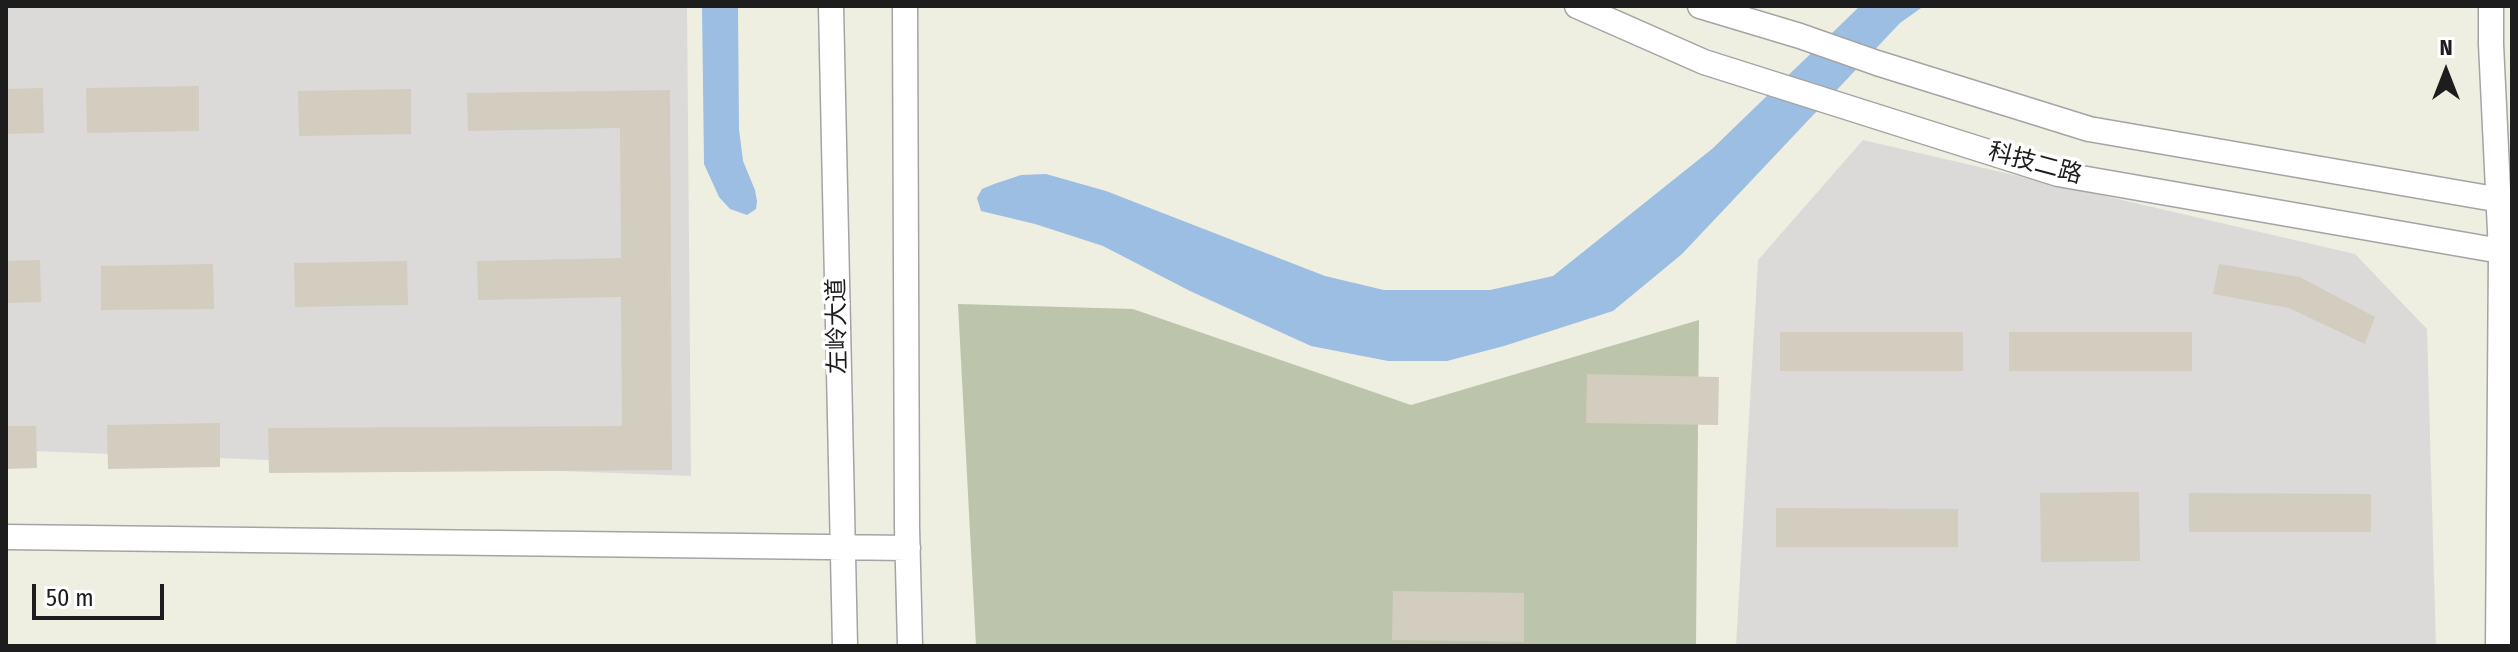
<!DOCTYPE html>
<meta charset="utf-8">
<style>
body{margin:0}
#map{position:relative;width:2518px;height:652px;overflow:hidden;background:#efefe1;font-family:"Fira Sans Condensed",sans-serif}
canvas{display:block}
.frame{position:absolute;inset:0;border:8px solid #1d1d1d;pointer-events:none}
.north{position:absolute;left:2406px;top:32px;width:80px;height:80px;-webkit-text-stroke:6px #fff;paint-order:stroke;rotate:0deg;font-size:22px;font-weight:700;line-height:32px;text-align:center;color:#1d1d1d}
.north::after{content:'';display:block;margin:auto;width:28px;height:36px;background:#1d1d1d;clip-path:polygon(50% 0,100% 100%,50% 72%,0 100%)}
.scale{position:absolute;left:32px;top:584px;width:132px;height:36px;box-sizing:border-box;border:4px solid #1d1d1d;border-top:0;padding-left:10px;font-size:24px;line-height:28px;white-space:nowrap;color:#1d1d1d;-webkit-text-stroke:6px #fff;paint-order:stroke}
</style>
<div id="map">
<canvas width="2518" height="652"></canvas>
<div class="frame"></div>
<div class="north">N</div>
<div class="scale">50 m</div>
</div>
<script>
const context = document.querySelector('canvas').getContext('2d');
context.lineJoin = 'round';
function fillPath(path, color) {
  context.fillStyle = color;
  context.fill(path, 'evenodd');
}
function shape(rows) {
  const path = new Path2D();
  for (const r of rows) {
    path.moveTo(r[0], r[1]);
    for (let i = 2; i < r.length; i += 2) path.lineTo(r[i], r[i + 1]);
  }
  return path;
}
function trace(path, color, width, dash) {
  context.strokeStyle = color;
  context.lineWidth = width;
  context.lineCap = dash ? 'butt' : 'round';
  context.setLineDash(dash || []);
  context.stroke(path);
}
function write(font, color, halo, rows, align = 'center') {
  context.font = font + ' "Fira Sans Condensed","Noto Sans SC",sans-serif';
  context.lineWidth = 7;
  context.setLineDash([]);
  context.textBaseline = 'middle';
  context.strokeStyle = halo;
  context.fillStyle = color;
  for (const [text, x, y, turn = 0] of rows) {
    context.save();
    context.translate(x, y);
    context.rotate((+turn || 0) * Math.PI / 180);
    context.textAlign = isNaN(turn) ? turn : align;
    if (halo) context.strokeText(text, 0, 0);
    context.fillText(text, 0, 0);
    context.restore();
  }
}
fillPath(shape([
 [6,6,687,6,691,476,6,450],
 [1863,140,2355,254,2427,329,2436,646,1736,646,1758,260]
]), '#dbdad9');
fillPath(shape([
 [958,304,1133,309,1411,405,1699,320,1696,646,976,646]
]), '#bdc4ac');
fillPath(shape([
 [702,6,738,6,739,129,743,161,755,190,757,201,756,209,747,215,730,209,719,197,704,164],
 [1860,6,1924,6,1900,23,1682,254,1613,311,1504,346,1447,361,1388,361,1311,346,1190,291,1103,246,1035,224,981,211,977,198,982,189,994,184,1021,175,1046,174,1106,191,1325,276,1384,290,1490,290,1553,276,1712,149]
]), '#9cbee2');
fillPath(shape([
 [199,86,199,131,87,133,86,88],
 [43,88,44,133,6,134,6,89],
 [411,89,411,134,299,136,298,91],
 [670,90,672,470,269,473,268,428,622,426,621,297,478,300,477,261,621,258,620,128,468,131,467,93],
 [40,260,41,302,6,303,6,261],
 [407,261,408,305,295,307,294,263],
 [213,264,214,309,101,310,101,266],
 [2219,264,2300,277,2375,317,2365,344,2289,308,2213,294],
 [1780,332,1963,332,1963,371,1780,371],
 [2009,332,2192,332,2192,371,2009,371],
 [1587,374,1719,377,1718,425,1586,423],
 [220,423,220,467,108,469,107,425],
 [6,426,36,426,37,468,6,469],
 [2139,492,2140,561,2041,562,2040,493],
 [2189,493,2371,494,2371,532,2189,532],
 [1776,508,1958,509,1958,547,1776,547],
 [1393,591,1524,593,1524,642,1392,640]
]), '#d2cdbe');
const minor = shape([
 [831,6,845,646],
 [905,6,907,527,910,646],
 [1577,6,1704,62,2058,174,2512,253],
 [1700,6,1800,36,1877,63,2089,129,2512,202],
 [2491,6,2491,44,2501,252,2498,646],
 [6,537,908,548]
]);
trace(minor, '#a4a4a4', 27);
trace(minor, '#fff', 24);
write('24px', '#1d1d1d', '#fff', [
 ["科技二路",2035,164,15],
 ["左岭大道",838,326,-91]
]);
</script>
